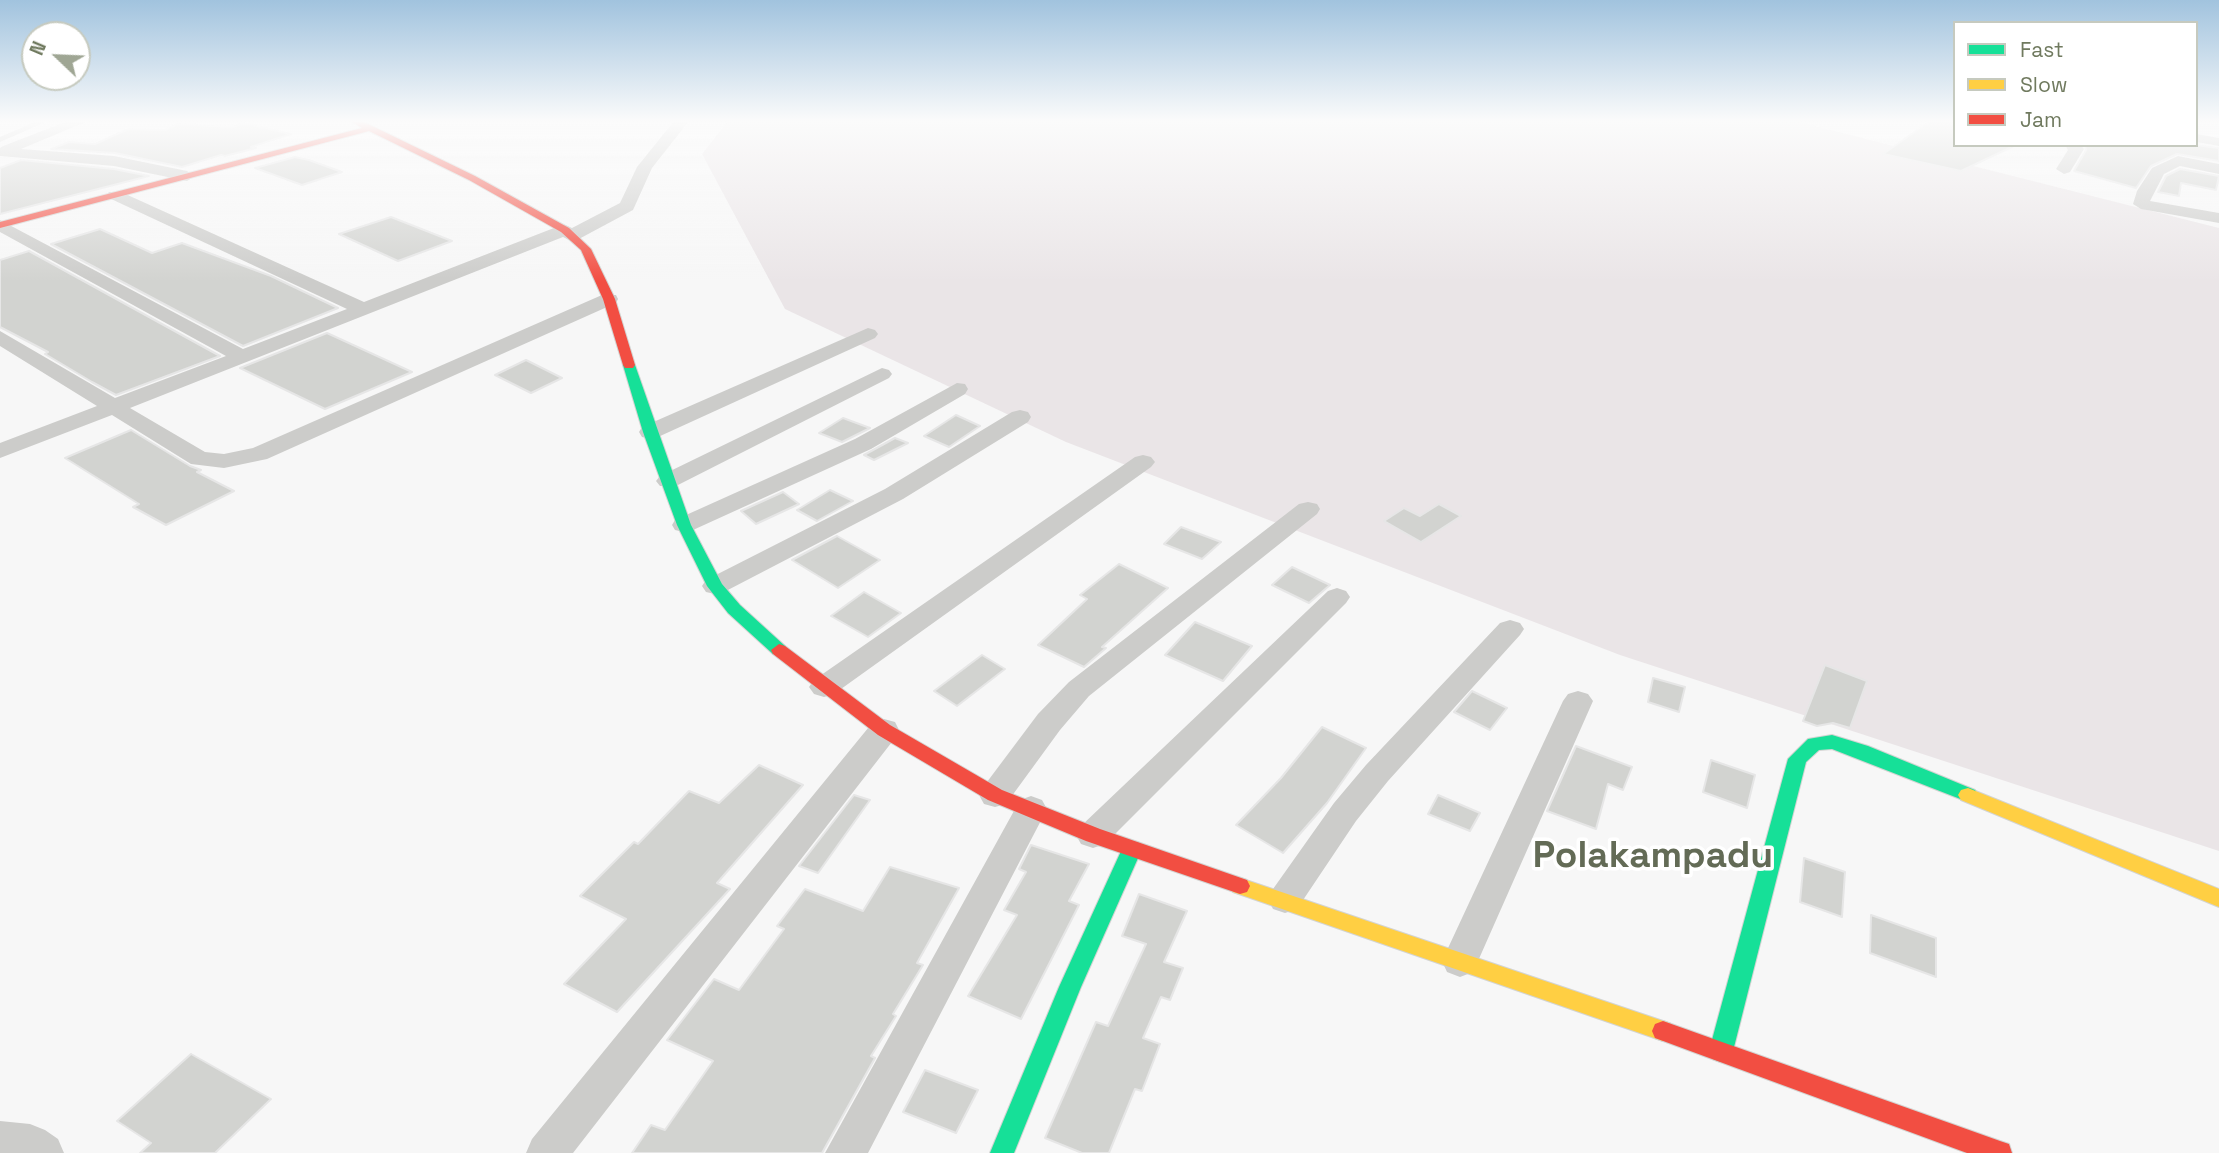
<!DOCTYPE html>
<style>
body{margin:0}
#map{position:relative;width:2219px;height:1153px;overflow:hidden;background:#f7f7f7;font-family:"Space Grotesk",sans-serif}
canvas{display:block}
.legend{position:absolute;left:1953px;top:21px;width:245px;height:126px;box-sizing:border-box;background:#fff;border:2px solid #c6cabf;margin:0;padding:9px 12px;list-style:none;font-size:21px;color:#707a5f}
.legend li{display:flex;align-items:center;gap:14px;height:35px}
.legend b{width:35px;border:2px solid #c6cabf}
.north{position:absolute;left:21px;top:21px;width:70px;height:70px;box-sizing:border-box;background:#fff;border:2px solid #c6cabf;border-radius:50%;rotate:293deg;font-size:19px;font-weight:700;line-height:28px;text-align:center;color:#707a5f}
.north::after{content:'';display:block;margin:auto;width:24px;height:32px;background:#9fa694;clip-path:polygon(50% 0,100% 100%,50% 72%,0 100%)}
</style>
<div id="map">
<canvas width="2219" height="1153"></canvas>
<ul class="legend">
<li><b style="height:9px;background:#16e098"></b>Fast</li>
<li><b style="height:9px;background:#ffcf43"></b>Slow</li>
<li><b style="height:9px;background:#f24e42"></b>Jam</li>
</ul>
<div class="north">N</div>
</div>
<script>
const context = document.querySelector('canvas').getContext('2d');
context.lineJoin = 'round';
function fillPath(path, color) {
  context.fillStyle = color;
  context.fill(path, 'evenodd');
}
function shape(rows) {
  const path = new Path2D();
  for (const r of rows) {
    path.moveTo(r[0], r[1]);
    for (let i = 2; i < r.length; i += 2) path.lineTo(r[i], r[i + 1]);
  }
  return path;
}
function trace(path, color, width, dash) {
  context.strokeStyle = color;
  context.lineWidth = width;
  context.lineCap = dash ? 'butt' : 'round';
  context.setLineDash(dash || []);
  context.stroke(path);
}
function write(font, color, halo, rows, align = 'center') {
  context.font = font + ' "Space Grotesk",sans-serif';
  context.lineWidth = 7;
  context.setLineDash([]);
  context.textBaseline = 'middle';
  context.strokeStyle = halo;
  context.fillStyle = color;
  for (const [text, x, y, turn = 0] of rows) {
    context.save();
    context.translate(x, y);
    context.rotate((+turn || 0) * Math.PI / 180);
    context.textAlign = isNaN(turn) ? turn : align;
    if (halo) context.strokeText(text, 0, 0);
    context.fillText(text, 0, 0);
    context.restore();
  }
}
fillPath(shape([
 [728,121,1795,121,2219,228,2219,851,1620,655,1066,442,785,309,702,154]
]), '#eae5e7');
const building = shape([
 [1930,121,1955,121,1955,145,2016,145,1961,171,1883,154,1930,121],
 [244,123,291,134,251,147,256,148,225,156,221,155,182,167,115,153,51,149,69,142,95,144,128,129,165,130,178,124,232,127,244,123],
 [2085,145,2196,145,2219,148,2219,161,2177,154,2151,166,2136,188,2074,171,2086,150,2085,145],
 [295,157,309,160,342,172,302,185,255,168,295,157],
 [21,160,114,169,149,176,0,214,0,168,21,160],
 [2180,169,2219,176,2216,190,2181,183,2179,196,2158,192,2166,176,2180,169],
 [391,217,452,241,398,261,339,234,391,217],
 [100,229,152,253,182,243,271,276,338,308,243,346,51,244,100,229],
 [29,251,220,356,116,395,92,382,45,354,48,352,0,327,0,260,29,251],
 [327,333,412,372,325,409,240,368,327,333],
 [526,360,562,378,531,393,495,375,526,360],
 [956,415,980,426,949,447,924,436,956,415],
 [843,418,870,428,842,442,819,433,843,418],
 [131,430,190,466,201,470,197,472,234,491,166,525,133,507,139,504,65,458,131,430],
 [895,438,908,443,874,460,864,455,895,438],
 [830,490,853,501,817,521,797,510,830,490],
 [783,492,799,504,756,524,741,511,783,492],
 [1439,504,1461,516,1421,542,1384,521,1404,508,1420,516,1439,504],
 [1181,527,1221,542,1202,559,1164,544,1181,527],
 [837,536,880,560,838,588,792,560,837,536],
 [1119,564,1168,588,1102,647,1106,648,1084,667,1038,645,1087,599,1080,595,1119,564],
 [1292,567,1330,585,1309,603,1272,585,1292,567],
 [864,592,901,613,868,637,831,616,864,592],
 [1195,622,1252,646,1223,681,1165,655,1195,622],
 [982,655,1005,669,957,706,934,691,982,655],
 [1825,665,1867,681,1850,728,1833,723,1817,726,1803,721,1825,665],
 [1653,678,1685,687,1679,712,1648,702,1653,678],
 [1472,691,1507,708,1490,730,1454,712,1472,691],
 [1322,727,1366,748,1327,803,1283,853,1236,825,1281,778,1322,727],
 [1576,746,1632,767,1623,790,1608,784,1596,829,1547,811,1576,746],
 [1711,760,1755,775,1747,808,1703,792,1711,760],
 [759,765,803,785,717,883,730,889,617,1012,564,984,626,919,580,896,634,842,638,844,689,791,719,803,759,765],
 [854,795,870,800,818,873,799,866,854,795],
 [1438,795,1480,813,1470,831,1428,814,1438,795],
 [1031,845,1089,864,1069,901,1079,905,1021,1019,968,996,1017,915,1004,910,1026,872,1019,869,1031,845],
 [1804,858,1845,872,1842,917,1800,902,1804,858],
 [890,867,959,888,917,963,923,965,893,1014,896,1016,871,1056,875,1058,822,1153,632,1153,651,1125,665,1130,713,1061,667,1040,714,979,739,990,784,929,777,926,805,889,863,911,890,867],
 [1139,894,1187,911,1164,962,1183,968,1170,1000,1161,997,1143,1038,1160,1044,1142,1091,1135,1089,1109,1153,1082,1153,1045,1138,1096,1022,1108,1026,1146,944,1122,936,1139,894],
 [1871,915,1936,938,1936,977,1870,953,1871,915],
 [191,1054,271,1099,215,1153,140,1153,151,1143,117,1121,191,1054],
 [925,1070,978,1090,956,1133,903,1112,925,1070]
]);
fillPath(building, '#d2d3d0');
trace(building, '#e6e6e6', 2);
const fast = shape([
 [629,361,635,365,691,525,722,584,740,605,785,646,787,650,785,654,773,654,728,613,707,586,677,525,643,432,623,365,629,361],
 [1832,735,1868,746,1975,790,1978,795,1975,800,1968,802,1832,749,1819,750,1806,762,1733,1051,1729,1059,1721,1062,1713,1059,1709,1051,1788,759,1808,739,1832,735],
 [1132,841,1139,843,1142,849,1081,987,1014,1153,990,1153,1059,987,1122,849,1125,843,1132,841]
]);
const slow = shape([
 [1968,788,2219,889,2219,907,1961,800,1958,795,1961,790,1968,788],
 [1240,878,1663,1021,1671,1024,1674,1031,1671,1038,1663,1041,1233,892,1230,886,1233,880,1240,878]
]);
const jam = shape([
 [351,121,362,121,475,176,569,228,591,249,615,299,635,365,633,368,625,368,623,365,603,299,581,250,561,232,469,180,369,131,0,228,0,222,362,128,351,121],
 [779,644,785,646,890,725,1002,790,1100,829,1247,880,1250,886,1247,892,1240,894,1086,841,988,800,878,735,773,654,771,650,779,644],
 [1663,1021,2000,1141,2009,1144,2012,1153,1967,1153,1655,1038,1652,1031,1655,1024,1663,1021]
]);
trace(fast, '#d3d4d2', 2);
trace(slow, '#d3d4d2', 2);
trace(jam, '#d3d4d2', 2);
fillPath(shape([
 [37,121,48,121,0,142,0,137,37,121]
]), '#ccccca');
fillPath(shape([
 [68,121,88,121,21,149,114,156,187,171,195,176,187,181,114,166,0,156,0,148,3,146,68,121],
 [674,121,689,121,652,168,633,210,577,240,571,241,563,237,130,408,205,452,224,454,253,448,602,295,616,295,618,299,616,303,267,459,224,468,191,464,112,415,0,458,0,443,97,406,0,346,0,331,115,398,226,356,0,232,0,220,243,349,347,309,109,198,107,195,109,192,121,192,364,302,559,226,565,225,572,228,620,203,637,167,674,121],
 [2196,134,2219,138,2219,146,2196,142,2196,134],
 [2065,145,2081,145,2084,149,2070,172,2064,174,2056,169,2068,150,2065,145],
 [2178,156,2219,164,2219,174,2180,166,2164,174,2150,201,2219,213,2219,223,2141,209,2133,204,2137,191,2152,168,2178,156],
 [868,328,875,330,878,334,875,338,658,437,650,439,642,437,639,432,642,427,868,328],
 [882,368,889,370,892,374,889,378,676,486,660,486,656,481,660,476,882,368],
 [957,383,965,384,968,389,965,394,871,449,693,530,684,532,675,530,672,525,675,520,855,439,957,383],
 [1020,410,1028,412,1031,417,1028,422,903,499,724,592,715,594,706,592,702,586,706,580,885,489,1012,412,1020,410],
 [1143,455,1151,457,1155,462,1151,467,834,694,824,697,814,694,809,687,814,680,1135,457,1143,455],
 [1308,502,1317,504,1320,509,1317,514,1089,696,1060,730,1006,804,995,807,984,804,979,795,984,786,1038,714,1069,682,1299,504,1308,502],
 [1337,588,1346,591,1350,597,1346,603,1105,844,1093,848,1081,844,1076,835,1081,826,1328,591,1337,588],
 [1510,620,1520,623,1524,629,1520,635,1388,781,1356,821,1297,909,1285,913,1273,909,1268,899,1273,889,1334,803,1366,765,1500,623,1510,620],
 [1578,691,1588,694,1593,701,1478,961,1473,972,1460,977,1447,972,1442,961,1563,701,1568,694,1578,691],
 [884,719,895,722,899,730,895,738,573,1153,526,1153,532,1139,873,722,884,719],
 [1031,796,1042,800,1047,809,868,1153,825,1153,1020,800,1031,796],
 [0,1121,30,1124,45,1130,58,1139,64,1153,0,1153,0,1121]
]), '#ccccca');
fillPath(fast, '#16e098');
fillPath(slow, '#ffcf43');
fillPath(jam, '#f24e42');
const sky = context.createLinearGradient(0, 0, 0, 282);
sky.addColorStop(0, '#a1c3de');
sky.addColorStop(0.43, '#fbfbfb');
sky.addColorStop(1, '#fbfbfb00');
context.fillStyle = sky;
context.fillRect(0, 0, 2219, 282);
write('bold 37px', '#636b56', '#fff', [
 ["Polakampadu",1653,857]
]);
</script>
